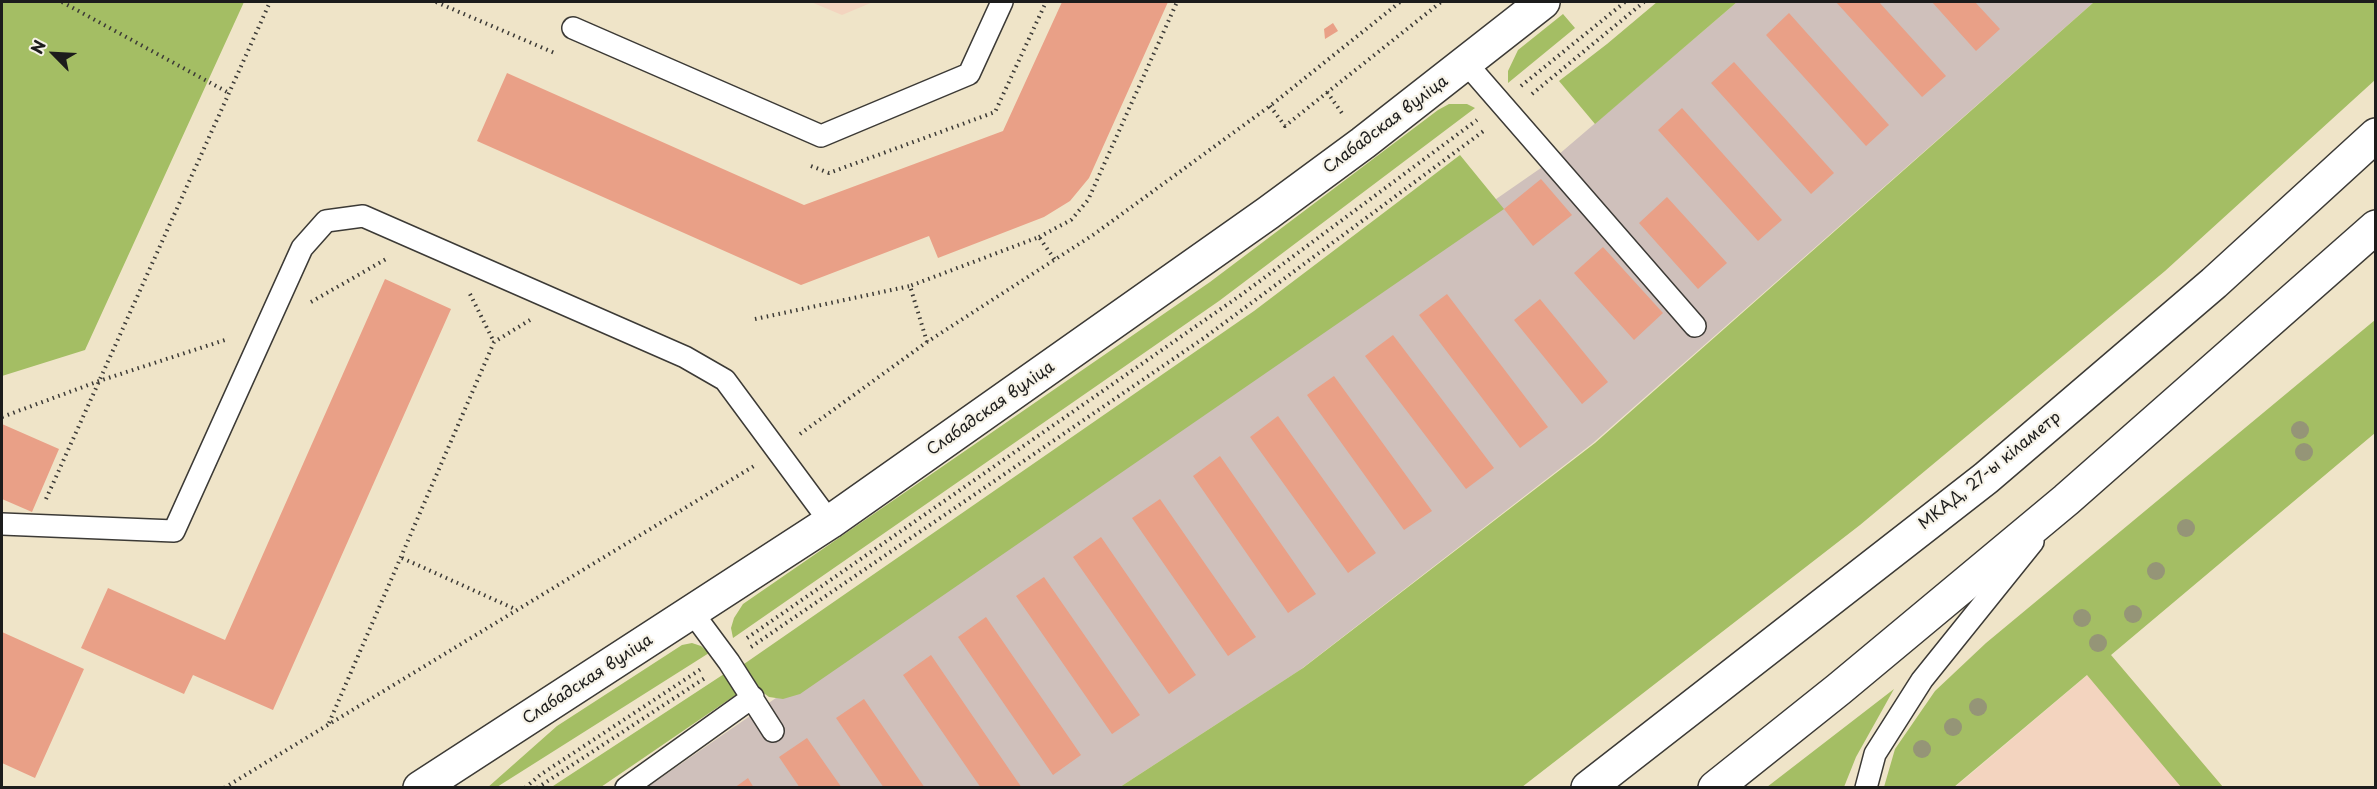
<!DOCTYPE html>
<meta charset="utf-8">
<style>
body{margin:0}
#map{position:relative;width:2377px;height:789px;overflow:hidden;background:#efe4c8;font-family:"Playpen Sans",sans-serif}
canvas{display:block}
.frame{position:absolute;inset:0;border:3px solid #1c1c1c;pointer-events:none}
.north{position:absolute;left:24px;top:24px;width:60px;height:60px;-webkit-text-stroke:4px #f7f3e8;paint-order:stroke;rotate:294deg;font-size:16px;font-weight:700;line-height:24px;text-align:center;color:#1c1c1c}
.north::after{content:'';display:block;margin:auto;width:21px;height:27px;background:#1c1c1c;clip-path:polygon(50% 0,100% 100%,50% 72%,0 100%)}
</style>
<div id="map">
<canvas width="2377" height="789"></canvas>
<div class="frame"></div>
<div class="north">N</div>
</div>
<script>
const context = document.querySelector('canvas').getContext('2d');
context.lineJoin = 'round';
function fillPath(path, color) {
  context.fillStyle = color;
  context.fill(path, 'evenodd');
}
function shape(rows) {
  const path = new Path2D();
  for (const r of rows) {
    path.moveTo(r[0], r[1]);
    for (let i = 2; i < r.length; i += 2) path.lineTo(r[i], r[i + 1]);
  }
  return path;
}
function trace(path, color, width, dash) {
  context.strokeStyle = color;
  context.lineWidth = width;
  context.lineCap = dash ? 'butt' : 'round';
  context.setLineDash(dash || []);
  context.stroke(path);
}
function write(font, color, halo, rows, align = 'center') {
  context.font = font + ' "Playpen Sans",sans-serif';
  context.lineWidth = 4.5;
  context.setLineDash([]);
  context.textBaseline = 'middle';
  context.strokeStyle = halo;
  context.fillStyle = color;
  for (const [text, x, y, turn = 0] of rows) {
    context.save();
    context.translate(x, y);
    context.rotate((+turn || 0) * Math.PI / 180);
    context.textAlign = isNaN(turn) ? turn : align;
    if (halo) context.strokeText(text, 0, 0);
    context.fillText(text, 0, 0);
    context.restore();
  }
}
fillPath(shape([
 [811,2,873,2,842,15],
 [2111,655,2223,787,1954,788]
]), '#f3d4bf');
fillPath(shape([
 [1737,2,2094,2,1593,443,1300,670,1120,787,646,788,1551,161]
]), '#cfc0bb');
fillPath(shape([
 [2,2,244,2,85,350,2,376],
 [1657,2,1737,2,1595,124,1559,81,1607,44],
 [2094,2,2375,2,2375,80,2165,271,1860,525,1522,787,1120,787,1303,668,1595,443],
 [1563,14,1575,28,1508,83,1508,71,1518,50],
 [1449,104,1467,104,1475,108,1219,301,733,638,731,628,734,618,743,604,1210,282,1438,110],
 [1460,155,1504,209,800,694,783,699,769,697,761,691,744,664,1254,311],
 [2375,320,2375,433,2111,655,2223,787,2181,787,2087,675,1954,787,1884,787,1895,749,1935,691,1986,643],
 [692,643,701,646,709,653,497,787,487,788,557,726,682,645],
 [724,674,737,694,601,787,550,788],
 [1894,689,1856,757,1844,787,1767,787]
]), '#a4be64');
fillPath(shape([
 [1062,2,1168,2,1089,178,1070,201,1044,217,938,258,929,236,801,285,477,141,507,73,804,205,1003,131],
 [1836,2,1879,2,1946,76,1922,97],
 [1932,2,1975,2,2000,29,1976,51],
 [1789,13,1889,125,1866,146,1766,35],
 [1333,23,1338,31,1325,39,1324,29],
 [1734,62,1834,173,1811,194,1711,83],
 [1682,108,1782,220,1758,241,1658,130],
 [1541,179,1572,215,1533,246,1504,209],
 [1667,197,1727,263,1698,289,1639,223],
 [1603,247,1663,313,1634,340,1574,273],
 [385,279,451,309,273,710,193,675,184,694,81,648,108,588,225,640],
 [1447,294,1548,427,1520,448,1419,315],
 [1540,299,1608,382,1582,404,1514,320],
 [1393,335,1494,468,1466,489,1365,356],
 [1334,376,1432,511,1404,530,1307,395],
 [1278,416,1376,553,1348,573,1250,437],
 [2,424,59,449,32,512,2,499],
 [1220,456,1316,594,1288,613,1193,476],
 [1160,499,1256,637,1228,656,1132,518],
 [1101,537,1196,675,1169,694,1073,557],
 [1044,577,1140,715,1112,734,1016,596],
 [986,617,1081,755,1053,775,958,637],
 [2,632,84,669,35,778,2,763],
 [931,655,1022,788,981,788,903,675],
 [864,699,925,788,884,788,836,718],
 [807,738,842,788,800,788,779,757],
 [748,778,754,788,734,788]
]), '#e9a087');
const service = shape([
 [573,28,821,136,969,74,1002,2],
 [1466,63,1695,326],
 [2,524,174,531,302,248,326,221,363,216,685,357,725,380,830,522],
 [692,612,729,662,773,731],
 [626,788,753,697],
 [1866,788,1875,754,1922,680,2033,542]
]);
const secondary = shape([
 [420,788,830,522,1268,213,1363,143,1543,2]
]);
const trunk = shape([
 [1588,788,1986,478,2214,283,2376,135],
 [1715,788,1839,689,2066,500,2376,227]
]);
trace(service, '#3c3a36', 24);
trace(secondary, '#3c3a36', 36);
trace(trunk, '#3c3a36', 36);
trace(shape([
 [62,2,229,93],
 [436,2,557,54],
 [1521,86,1625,2],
 [1327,92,1344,116],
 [1532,94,1644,2],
 [1270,106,1285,126,1441,2],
 [811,166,829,173,995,112,1046,2],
 [1039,237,1071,220,1088,200,1177,2],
 [470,294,494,342],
 [311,302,388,258],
 [755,319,910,286],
 [927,342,910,286,1039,237,1055,260],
 [2,417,99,381,228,339],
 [800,434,927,342,1093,235,1270,106,1400,2],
 [46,499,270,2],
 [402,558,515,609],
 [747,638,1241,295,1477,120],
 [751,647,1204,338,1485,130],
 [329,723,494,342,530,320],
 [224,788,754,466],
 [525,788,540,775,701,669],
 [537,788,705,678]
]), '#3c3a36', 4, [1.5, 4.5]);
trace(service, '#fff', 21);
trace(secondary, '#fff', 33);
trace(trunk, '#fff', 33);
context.fillStyle = '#959577';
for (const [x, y] of [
 [2300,430],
 [2304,452],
 [2186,528],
 [2156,571],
 [2133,614],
 [2082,618],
 [2098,643],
 [1978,707],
 [1953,727],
 [1922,749]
]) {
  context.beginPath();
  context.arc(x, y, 9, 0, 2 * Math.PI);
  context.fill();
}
write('16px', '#1c1c1c', '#f7f3e8', [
 ["Слабадская вуліца",1386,125,-37],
 ["Слабадская вуліца",991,409,-35],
 ["МКАД, 27-ы кіламетр",1990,471,-39],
 ["Слабадская вуліца",588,680,-33]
]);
</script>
